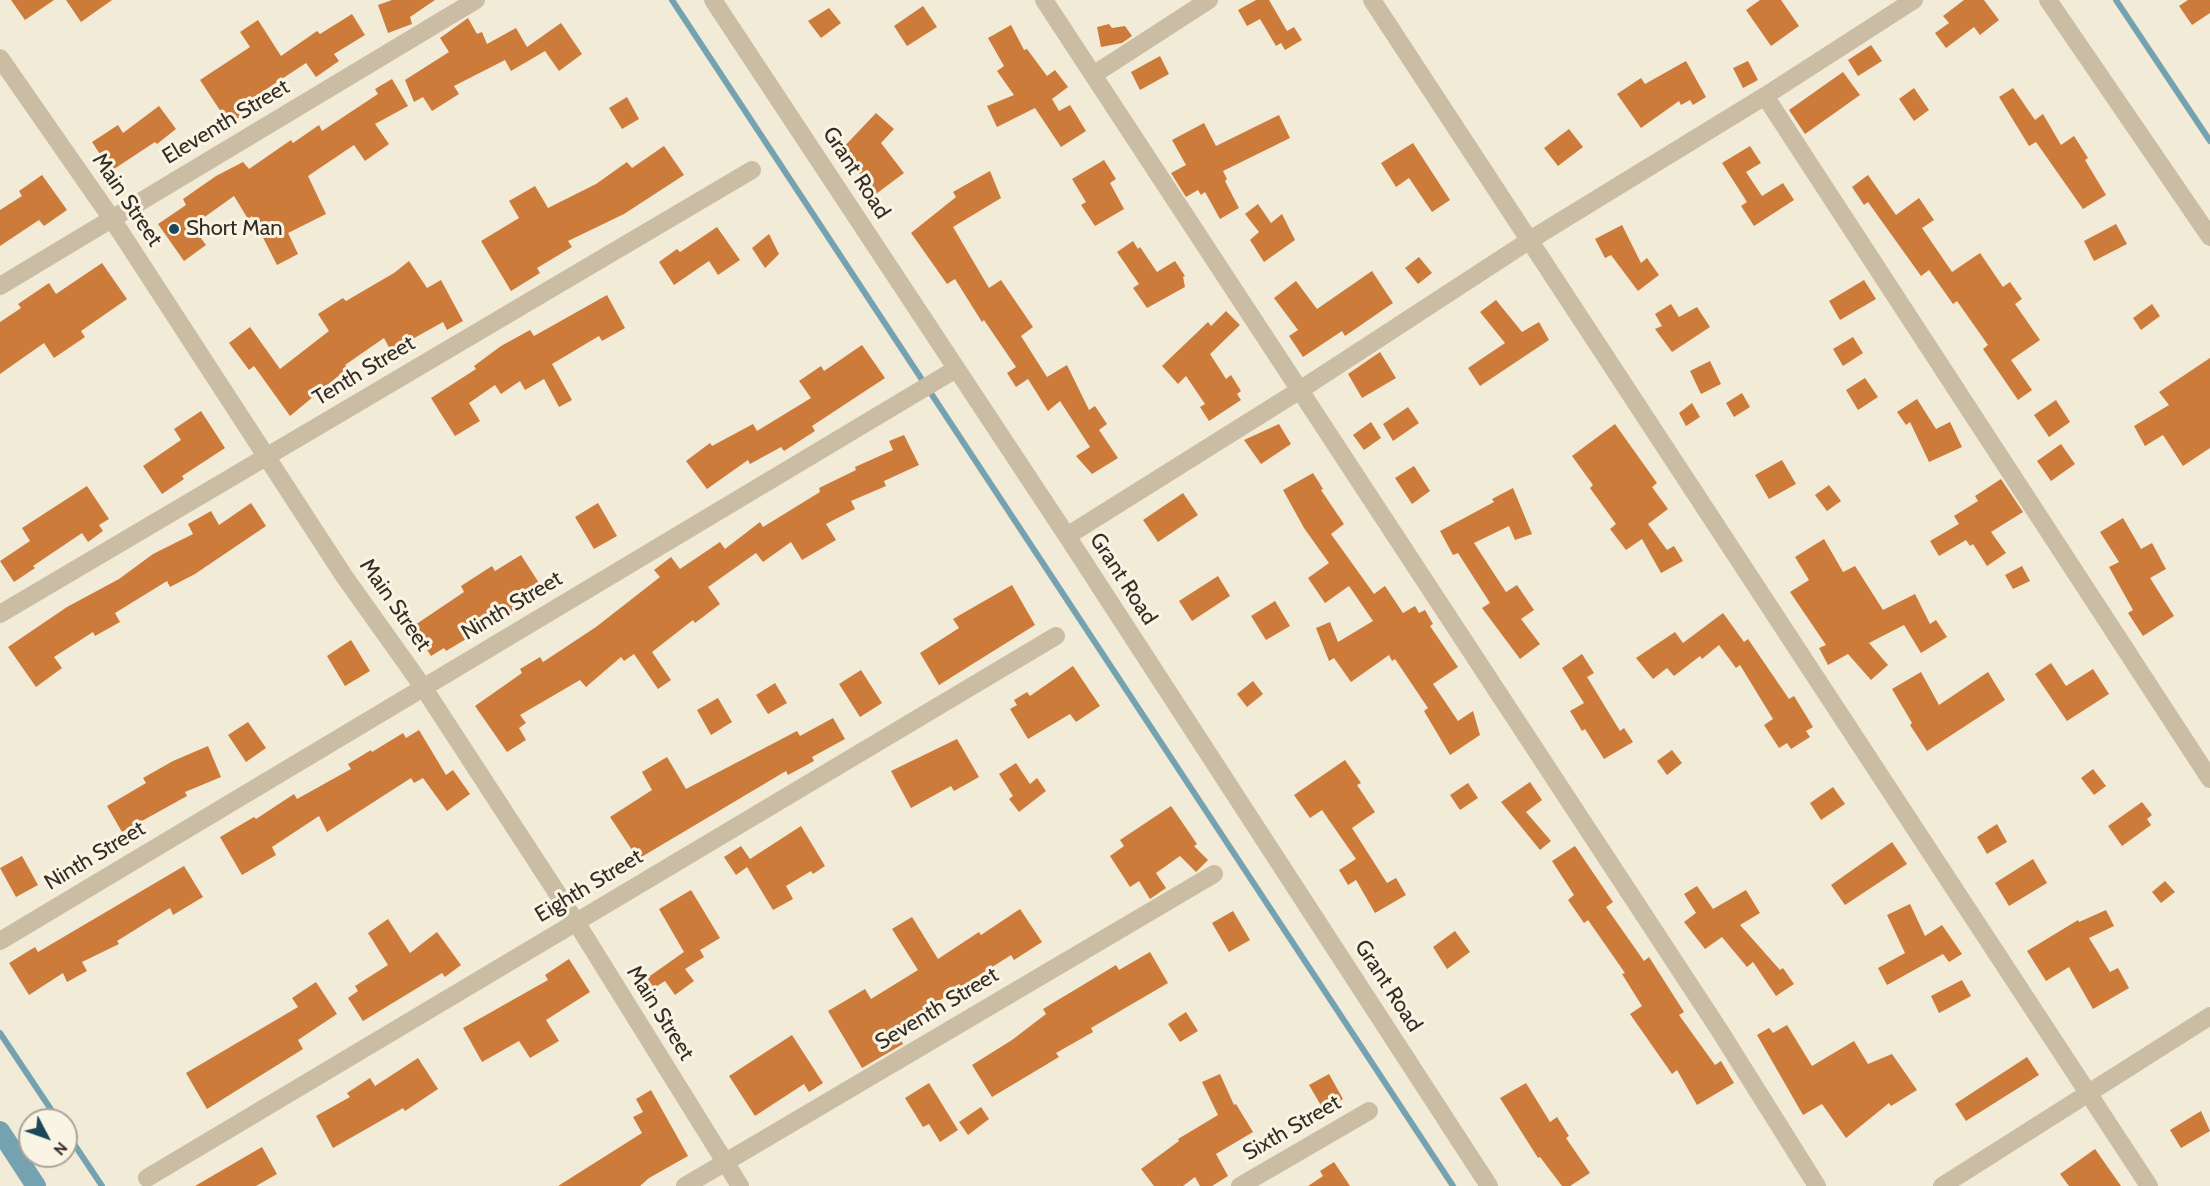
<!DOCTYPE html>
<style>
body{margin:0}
#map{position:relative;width:2210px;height:1186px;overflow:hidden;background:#f2ebd7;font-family:Cabin,sans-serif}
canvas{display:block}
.north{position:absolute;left:18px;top:1108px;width:60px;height:60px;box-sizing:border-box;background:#faf4e4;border:2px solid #aba498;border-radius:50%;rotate:131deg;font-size:16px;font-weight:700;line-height:24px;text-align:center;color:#352d25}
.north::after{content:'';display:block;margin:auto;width:21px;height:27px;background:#194858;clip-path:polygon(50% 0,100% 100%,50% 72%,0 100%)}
</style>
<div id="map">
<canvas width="2210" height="1186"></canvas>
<div class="north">N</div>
</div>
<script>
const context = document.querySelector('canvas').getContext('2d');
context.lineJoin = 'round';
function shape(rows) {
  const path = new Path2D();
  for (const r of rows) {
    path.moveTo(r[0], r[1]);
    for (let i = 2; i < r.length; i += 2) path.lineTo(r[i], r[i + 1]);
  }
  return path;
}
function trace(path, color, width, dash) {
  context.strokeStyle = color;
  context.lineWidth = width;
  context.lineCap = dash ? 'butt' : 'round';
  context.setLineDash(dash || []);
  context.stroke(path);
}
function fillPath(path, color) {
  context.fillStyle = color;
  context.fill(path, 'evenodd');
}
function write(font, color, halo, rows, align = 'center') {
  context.font = font + ' Cabin,sans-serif';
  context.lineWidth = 6;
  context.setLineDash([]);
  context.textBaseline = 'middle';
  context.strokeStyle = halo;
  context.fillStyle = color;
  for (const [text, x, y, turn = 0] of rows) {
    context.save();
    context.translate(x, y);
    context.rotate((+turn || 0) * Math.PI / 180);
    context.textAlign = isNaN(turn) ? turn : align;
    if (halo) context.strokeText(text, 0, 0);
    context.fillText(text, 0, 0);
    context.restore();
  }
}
trace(shape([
 [672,0,1453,1186],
 [2116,0,2210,141],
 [0,1033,58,1120],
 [66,1132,102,1186]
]), '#75a2b0', 6);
trace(shape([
 [0,1131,36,1186]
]), '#75a2b0', 20);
fillPath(shape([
 [11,0,54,0,25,20],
 [66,0,112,0,81,22],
 [392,0,435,0,410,17,412,24,388,33,378,5],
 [1256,0,1269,0,1287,31,1294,27,1302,40,1285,50,1281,43,1276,46,1260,19,1247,26,1238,10],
 [1760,0,1781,0,1799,26,1771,46,1746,10],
 [1964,0,1984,0,1999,20,1980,35,1974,27,1946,48,1935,33,1949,23,1943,16],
 [2188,0,2210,0,2210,13,2192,25,2179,6],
 [923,6,937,27,907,46,894,26],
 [829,8,841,23,821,38,808,21],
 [352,14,365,35,334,54,339,61,316,77,306,63,256,96,261,103,229,124,200,80,250,47,240,32,258,20,281,56,317,31,320,34],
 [468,18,477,34,482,32,487,44,516,28,527,47,561,23,582,54,559,71,545,51,511,71,505,60,454,86,459,94,432,111,423,97,414,102,405,80,449,52,440,38],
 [1109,24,1112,28,1125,26,1132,36,1122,43,1101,47,1097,27],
 [1011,25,1024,50,1027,49,1047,76,1055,70,1068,87,1052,99,1059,111,1070,105,1086,131,1061,147,1035,108,997,127,987,106,1014,95,997,71,1004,66,988,38],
 [1871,45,1882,61,1858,76,1848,60],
 [1160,56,1169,74,1140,90,1131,72],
 [1686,61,1706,97,1693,105,1690,100,1681,105,1679,101,1641,128,1617,94,1641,78,1645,84],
 [1748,61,1758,80,1743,88,1733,68],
 [1843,72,1860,95,1805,134,1789,110],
 [392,79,408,106,375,124,389,144,365,161,354,145,308,176,326,214,288,233,298,254,277,265,252,216,248,219,234,196,192,226,206,245,184,261,158,224,186,205,183,199,216,176,243,162,249,169,291,140,293,143,319,125,322,131,378,94,375,89],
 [1914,88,1929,110,1914,121,1899,99],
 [2013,88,2035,120,2043,114,2061,145,2074,136,2088,158,2085,160,2106,195,2083,209,2036,142,2029,146,1999,97],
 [627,97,639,119,622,129,609,108],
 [159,106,176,129,157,144,155,142,111,171,92,142,118,125,123,133],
 [876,113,894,129,881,143,904,173,876,194,860,174,838,153],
 [1279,115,1290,138,1223,171,1227,179,1225,181,1239,208,1220,219,1205,192,1201,195,1198,190,1186,197,1171,173,1186,165,1172,140,1204,123,1216,146],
 [1569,129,1583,147,1558,166,1544,148],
 [1413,143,1450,200,1432,212,1409,178,1396,187,1381,163],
 [664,146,684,175,624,214,568,241,572,247,537,268,540,273,511,291,481,241,519,218,509,201,535,186,548,208,596,184,627,162,632,168],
 [1750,146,1761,163,1746,172,1762,196,1783,183,1794,200,1754,226,1741,206,1747,202,1722,163],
 [1104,160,1116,179,1110,183,1124,209,1095,226,1081,205,1086,202,1072,179],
 [990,171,1001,198,953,227,989,288,1001,280,1033,327,1021,336,1047,377,1067,365,1089,410,1095,406,1107,424,1099,430,1118,458,1092,474,1076,456,1090,447,1060,401,1048,411,1028,379,1016,387,1007,373,1016,367,984,320,982,322,955,279,947,284,911,233,956,197,953,192],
 [42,175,67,210,44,226,39,220,0,246,0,210,22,196,19,191],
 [1868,175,1896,215,1919,198,1934,220,1922,228,1952,272,1980,253,2003,287,2010,282,2022,299,2015,304,2040,340,2011,360,2032,390,2018,400,1983,349,1988,345,1957,301,1953,304,1929,270,1921,276,1868,202,1864,205,1852,187],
 [1258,204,1271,223,1282,214,1295,240,1264,262,1250,240,1259,232,1245,214],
 [2116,224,2127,244,2094,261,2084,241],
 [1622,225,1641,263,1647,258,1659,275,1638,291,1611,255,1605,258,1595,239],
 [717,227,740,260,718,275,709,261,674,285,659,262,677,249,680,252],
 [769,234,779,254,765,268,752,248],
 [1133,241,1138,249,1140,247,1157,272,1175,261,1185,276,1183,277,1185,287,1147,308,1133,288,1139,284,1117,252],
 [1419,257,1432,273,1418,284,1405,268],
 [409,261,427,288,441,280,463,321,447,330,443,322,391,351,384,338,345,365,348,368,290,416,254,366,249,370,229,343,250,327,280,369,329,331,318,314,343,298,346,301,394,273],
 [102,263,127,299,81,331,85,337,54,358,44,343,0,374,0,322,21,308,18,304,49,283,56,294],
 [1372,271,1393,303,1345,336,1342,331,1303,357,1289,336,1298,330,1274,298,1296,281,1317,309],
 [1864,280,1876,299,1840,320,1829,301],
 [607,295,625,328,602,341,599,336,552,364,572,400,559,407,544,379,525,390,520,381,501,394,495,385,469,403,480,421,455,436,431,398,476,369,474,366,501,346,530,330,534,336],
 [1496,300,1522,332,1539,322,1549,340,1480,386,1468,368,1505,343,1480,312],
 [1671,304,1679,317,1697,307,1710,327,1672,352,1655,329,1662,326,1655,314],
 [2152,304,2160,316,2141,330,2133,318],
 [1226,311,1240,325,1210,354,1226,379,1231,375,1241,391,1237,394,1241,400,1209,421,1200,407,1205,404,1186,376,1178,384,1162,366,1208,322,1211,326],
 [1853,337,1863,353,1843,366,1833,349],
 [862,345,885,378,812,426,815,431,784,451,781,447,750,464,748,460,707,489,686,461,710,443,712,446,753,424,757,431,811,398,799,381,821,366,824,371],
 [1380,352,1396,378,1362,398,1348,374],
 [2210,358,2210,448,2183,466,2163,435,2145,446,2134,426,2169,405,2159,392],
 [1710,361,1721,384,1701,394,1690,371],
 [1865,378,1878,397,1858,410,1846,390],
 [1742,393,1750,407,1734,417,1726,403],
 [1917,399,1936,429,1950,422,1962,447,1929,462,1910,422,1906,425,1897,412],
 [2056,400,2070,422,2049,437,2034,415],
 [1692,403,1700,417,1686,426,1679,413],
 [1408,407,1419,423,1393,441,1383,424],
 [201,411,225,448,182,476,184,479,162,494,143,466,181,440,174,429],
 [1371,422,1381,438,1364,450,1353,435],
 [1279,424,1291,444,1261,464,1244,440],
 [1615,424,1657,483,1652,487,1668,509,1648,524,1667,550,1674,546,1683,561,1661,573,1642,539,1626,550,1610,529,1616,524,1590,488,1593,485,1572,456],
 [904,435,919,465,884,481,886,486,851,501,855,509,826,524,836,540,802,560,791,542,763,562,756,553,708,587,720,604,695,623,693,620,652,652,671,680,658,689,634,654,624,661,621,657,586,687,580,680,520,715,526,723,519,728,526,740,507,752,475,706,522,673,520,669,540,657,543,662,596,627,660,577,654,570,671,557,680,569,720,542,725,549,760,522,763,527,820,492,819,488,856,470,855,467,893,450,889,441],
 [2061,444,2075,464,2051,481,2037,461],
 [1782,460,1796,484,1769,499,1755,475],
 [1414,466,1430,491,1412,504,1395,478],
 [1313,473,1323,489,1321,490,1344,524,1331,534,1374,594,1385,586,1403,613,1415,606,1419,613,1425,610,1433,624,1430,626,1458,667,1433,684,1458,721,1473,711,1480,735,1450,755,1424,711,1428,708,1395,659,1392,661,1389,655,1351,682,1334,658,1329,661,1316,628,1330,622,1338,642,1373,621,1349,586,1325,603,1308,578,1329,563,1304,528,1283,490],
 [2001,479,2023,512,1991,532,2006,553,1987,566,1973,544,1970,546,1966,540,1939,556,1930,541,1959,524,1954,516,1978,501,1975,496],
 [1829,485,1841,501,1827,511,1815,495],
 [87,486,109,519,99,525,103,531,88,542,82,533,33,566,35,568,14,582,0,561,30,541,22,528],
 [1513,488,1532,534,1515,540,1509,526,1474,543,1506,592,1517,585,1534,610,1521,619,1540,644,1520,659,1482,608,1490,603,1458,553,1453,555,1440,531,1494,502,1492,499],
 [1183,493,1198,515,1158,542,1143,520],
 [251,503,266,526,195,574,170,587,167,581,115,613,120,622,95,636,93,632,54,657,62,668,36,687,8,647,67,607,119,579,153,554,193,534,188,524,211,511,219,525],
 [598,503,617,536,594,549,575,517],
 [2123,518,2141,549,2152,543,2166,569,2150,578,2174,616,2143,636,2128,613,2133,610,2109,567,2119,562,2100,532],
 [1824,539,1843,572,1855,566,1883,610,1915,594,1930,624,1936,620,1947,637,1921,653,1904,625,1869,643,1888,665,1871,680,1848,654,1828,665,1819,648,1826,645,1790,592,1809,580,1795,557],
 [521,555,539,583,513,600,518,608,446,651,444,648,431,656,412,627,464,592,461,586,492,566,495,571],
 [2022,566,2030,581,2013,589,2005,575],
 [1218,576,1230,596,1192,621,1179,601],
 [1012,585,1035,625,939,685,920,653,959,628,953,619],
 [1275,601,1290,626,1266,640,1251,616],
 [1723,613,1744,642,1748,639,1789,699,1794,696,1813,727,1806,731,1810,737,1791,749,1787,743,1779,748,1764,725,1773,719,1740,665,1736,668,1719,645,1702,659,1700,656,1674,676,1667,668,1653,679,1636,658,1675,632,1683,643],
 [351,640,370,671,345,686,327,656],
 [1582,654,1594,673,1587,677,1620,731,1624,728,1633,742,1604,759,1585,729,1582,731,1570,711,1584,703,1562,668],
 [2051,663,2066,686,2093,669,2109,694,2067,721,2035,674],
 [1073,666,1100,706,1076,722,1070,714,1028,739,1010,709,1017,705,1014,700,1027,692,1030,696],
 [861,670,882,703,860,717,839,684],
 [1921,672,1939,705,1988,672,2005,700,1927,751,1910,725,1912,723,1892,689],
 [1253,681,1263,694,1247,707,1237,694],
 [775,683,787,703,768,714,756,695],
 [718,698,732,722,711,735,697,710],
 [833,718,845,739,812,757,814,761,788,775,786,771,638,859,610,817,652,790,642,772,667,757,686,789,797,731,800,736],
 [248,722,266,748,246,762,228,735],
 [419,730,446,775,453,770,470,794,447,811,423,778,414,783,411,778,327,832,319,816,272,847,276,855,242,875,220,837,254,817,256,819,294,794,297,799,351,769,348,764,371,750,372,752,403,733,406,738],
 [957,739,979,777,954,791,951,786,911,808,891,771],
 [208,746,221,777,185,792,187,796,122,832,107,806,146,783,143,778,173,761],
 [1672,750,1682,763,1667,775,1657,761],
 [1345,760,1361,783,1357,785,1375,812,1352,828,1387,883,1396,878,1406,895,1375,913,1356,880,1348,885,1339,870,1356,859,1322,810,1310,818,1294,795],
 [1016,763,1030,784,1037,778,1046,791,1019,812,1009,799,1013,796,999,774],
 [2093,769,2106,786,2094,795,2081,778],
 [1530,782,1542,800,1526,812,1551,841,1540,850,1501,802],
 [1468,783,1478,798,1460,810,1450,795],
 [1833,787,1845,804,1821,820,1810,803],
 [2142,802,2152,815,2147,819,2151,825,2122,846,2108,826],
 [1171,806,1197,844,1194,846,1208,860,1196,872,1180,856,1156,873,1166,888,1150,899,1139,881,1130,887,1110,856,1124,846,1120,840],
 [1997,824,2007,842,1987,854,1977,837],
 [801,826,825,866,813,874,811,871,786,886,793,899,773,910,747,867,736,875,724,857,741,846,750,859],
 [1892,842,1907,864,1845,905,1831,885],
 [1575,846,1613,902,1606,907,1644,961,1649,957,1684,1012,1679,1015,1715,1065,1721,1061,1734,1083,1697,1105,1677,1070,1672,1074,1630,1014,1642,1006,1622,974,1625,973,1588,920,1584,923,1568,900,1574,895,1552,861],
 [22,856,38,885,16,897,0,868],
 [2033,859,2047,883,2009,906,1995,883],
 [184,866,203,897,173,915,170,908,117,941,119,944,82,962,87,971,67,982,63,973,29,995,9,963,35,947,38,952],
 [2165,881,2175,892,2161,903,2152,892],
 [1697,886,1713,909,1746,890,1760,913,1740,925,1780,970,1783,968,1794,984,1776,996,1753,962,1747,967,1722,937,1705,949,1684,922,1696,913,1684,894],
 [691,890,720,938,700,950,704,957,685,969,694,981,675,995,665,981,654,988,647,978,684,952,659,909],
 [1910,904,1925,936,1942,925,1962,954,1949,962,1943,954,1887,985,1878,968,1905,953,1887,915],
 [1020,909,1042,942,1014,960,1011,955,926,1009,929,1014,897,1033,903,1044,862,1068,828,1011,865,989,871,999,918,970,892,929,912,917,938,959,979,932,981,935],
 [2106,910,2114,926,2089,938,2110,972,2118,968,2129,988,2093,1009,2069,967,2046,981,2027,951,2078,920,2079,922],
 [1233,911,1250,940,1229,952,1212,923],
 [388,919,410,953,437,932,461,965,445,977,442,973,363,1021,348,998,358,991,355,986,388,965,368,933],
 [1455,931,1470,952,1447,969,1433,947],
 [1150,952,1168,983,1091,1028,1093,1032,1056,1053,1059,1057,992,1097,972,1065,1012,1040,1046,1014,1043,1009,1116,965,1119,970],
 [569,959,590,992,546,1020,559,1041,530,1058,519,1041,482,1062,463,1028,548,980,545,975],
 [1962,980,1971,996,1939,1013,1931,996],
 [316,982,337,1014,298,1040,303,1049,207,1109,186,1073,298,1007,292,998],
 [1186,1012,1198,1031,1180,1042,1168,1024],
 [1787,1025,1812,1066,1854,1041,1868,1064,1892,1054,1917,1090,1891,1106,1889,1103,1846,1138,1822,1104,1803,1115,1757,1035,1769,1028,1773,1033],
 [792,1035,823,1083,809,1092,804,1084,755,1116,729,1076],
 [2027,1057,2039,1075,1966,1121,1955,1104],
 [418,1058,438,1089,405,1111,403,1108,333,1148,316,1116,350,1097,347,1093,370,1078,375,1086],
 [1220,1074,1234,1105,1236,1104,1253,1132,1216,1154,1228,1176,1212,1186,1200,1186,1195,1177,1183,1186,1154,1186,1141,1169,1179,1141,1178,1139,1218,1115,1202,1082],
 [1329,1074,1343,1099,1323,1109,1309,1085],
 [929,1083,958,1130,940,1142,929,1124,923,1127,905,1098],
 [1526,1083,1550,1122,1557,1117,1569,1136,1566,1138,1590,1173,1570,1186,1562,1186,1540,1157,1538,1158,1500,1098],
 [651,1090,688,1156,649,1178,640,1186,558,1186,642,1133,633,1117,643,1112,636,1099],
 [981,1107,989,1119,968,1135,959,1122],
 [2201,1111,2210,1131,2181,1148,2170,1130],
 [262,1147,277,1174,256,1186,195,1186],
 [2095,1149,2121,1186,2069,1186,2060,1174],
 [1334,1162,1350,1186,1308,1186,1323,1176,1320,1171]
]), '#cc7b3b');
trace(shape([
 [713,0,1067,536,1489,1186],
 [1044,0,1718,1028,1817,1186],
 [1372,0,2149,1186],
 [2048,0,2210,237],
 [0,58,112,219,344,576,423,687,576,922,740,1186],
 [1093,75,1209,0],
 [1765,96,2210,779],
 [0,286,476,0],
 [1067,536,1300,390,1530,240,1765,96,1914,0],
 [0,614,752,170],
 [0,941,956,369],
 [147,1178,1056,636],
 [685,1186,1214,874],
 [1240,1186,1369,1111],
 [1942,1186,2210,1016]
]), '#cabda3', 18);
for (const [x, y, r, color] of [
 [174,229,6,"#194858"]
]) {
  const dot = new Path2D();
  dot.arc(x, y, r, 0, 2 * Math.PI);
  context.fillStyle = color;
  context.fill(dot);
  trace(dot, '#faf4e4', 2);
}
write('22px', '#352d25', '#faf4e4', [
 ["Eleventh Street",226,122,-31],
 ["Grant Road",856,173,57],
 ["Main Street",127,200,56],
 ["Tenth Street",364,371,-31],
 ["Grant Road",1123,579,57],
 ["Main Street",395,605,55],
 ["Ninth Street",512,606,-31],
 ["Ninth Street",95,856,-31],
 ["Eighth Street",589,886,-31],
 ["Grant Road",1388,986,57],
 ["Seventh Street",937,1009,-31],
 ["Main Street",660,1013,58],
 ["Sixth Street",1292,1128,-30]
]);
write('22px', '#352d25', '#faf4e4', [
 ["Short Man",186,229]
], 'left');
</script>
